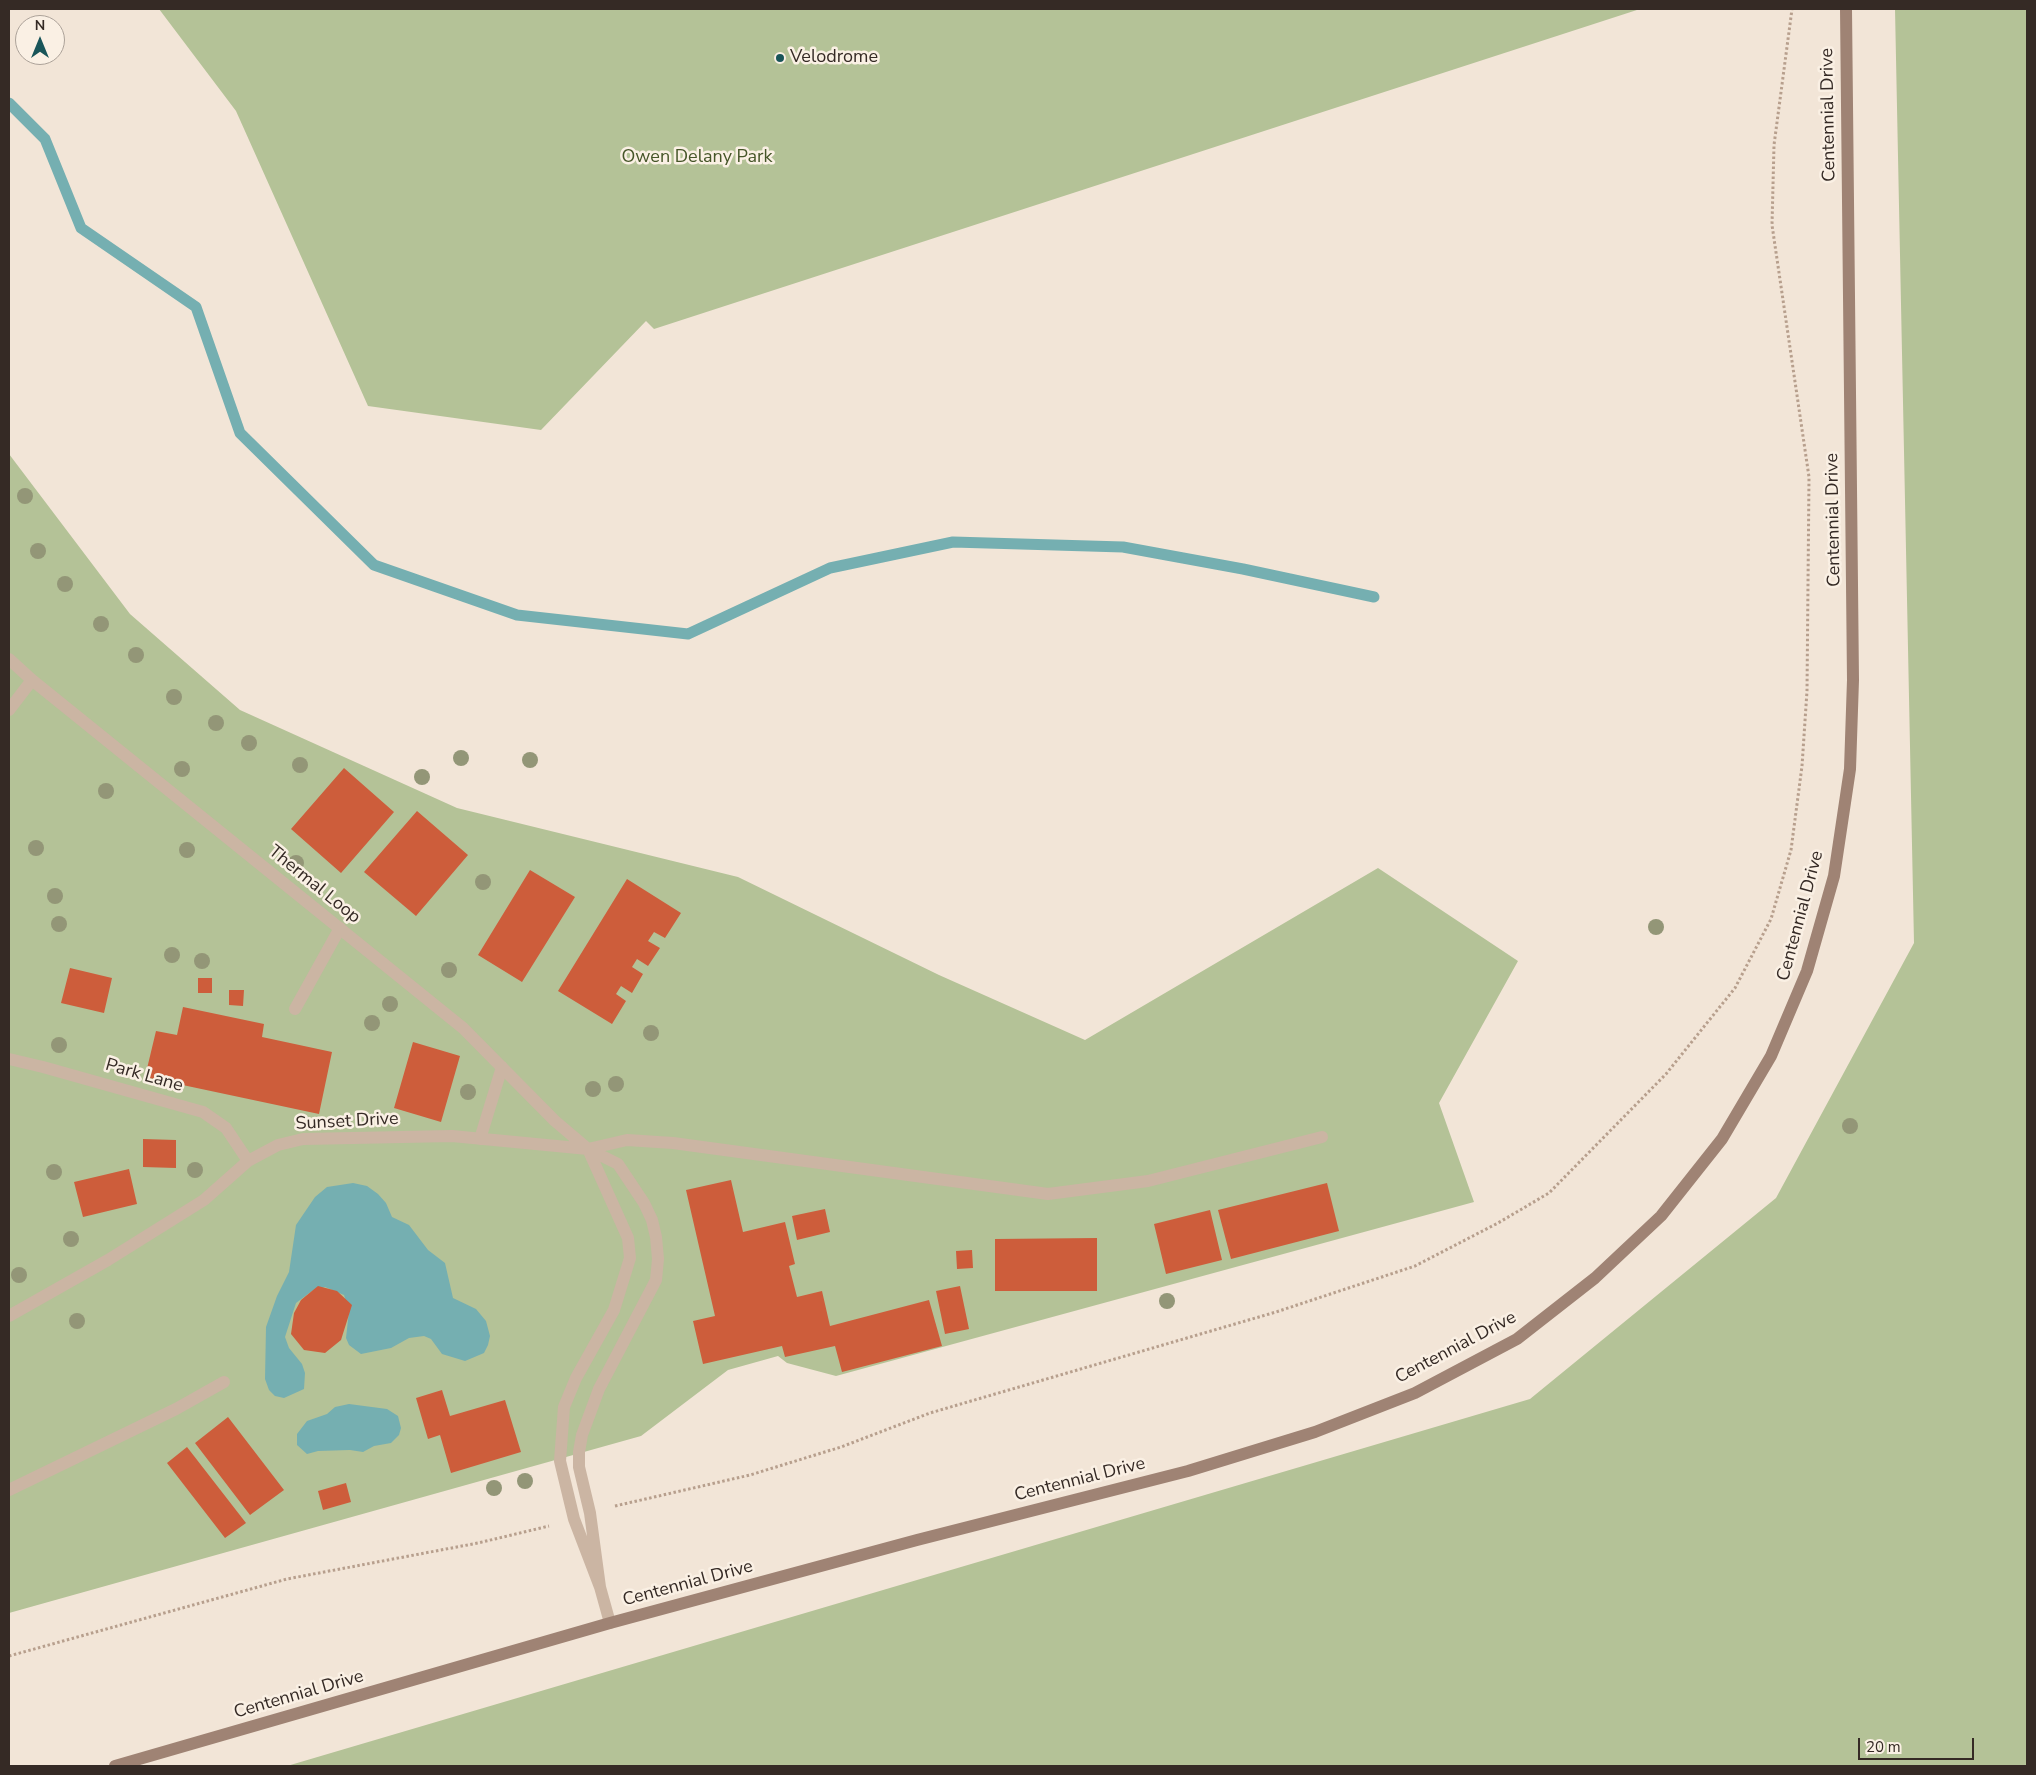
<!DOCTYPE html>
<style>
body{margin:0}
#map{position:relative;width:2036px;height:1775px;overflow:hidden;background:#f2e5d7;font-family:"Nunito Sans",sans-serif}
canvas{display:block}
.frame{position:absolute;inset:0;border:10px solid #352a25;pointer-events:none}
.north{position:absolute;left:15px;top:15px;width:50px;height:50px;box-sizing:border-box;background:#faf0e4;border:1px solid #aba198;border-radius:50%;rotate:0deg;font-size:14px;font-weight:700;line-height:20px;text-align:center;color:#352a25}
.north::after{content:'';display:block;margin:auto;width:18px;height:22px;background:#195559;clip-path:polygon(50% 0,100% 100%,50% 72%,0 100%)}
.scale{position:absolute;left:1858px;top:1738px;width:116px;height:22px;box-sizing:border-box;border:2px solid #352a25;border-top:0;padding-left:6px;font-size:15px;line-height:18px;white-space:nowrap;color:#352a25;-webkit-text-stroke:4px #faf0e4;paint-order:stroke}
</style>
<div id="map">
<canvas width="2036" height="1775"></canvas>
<div class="frame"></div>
<div class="north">N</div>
<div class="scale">20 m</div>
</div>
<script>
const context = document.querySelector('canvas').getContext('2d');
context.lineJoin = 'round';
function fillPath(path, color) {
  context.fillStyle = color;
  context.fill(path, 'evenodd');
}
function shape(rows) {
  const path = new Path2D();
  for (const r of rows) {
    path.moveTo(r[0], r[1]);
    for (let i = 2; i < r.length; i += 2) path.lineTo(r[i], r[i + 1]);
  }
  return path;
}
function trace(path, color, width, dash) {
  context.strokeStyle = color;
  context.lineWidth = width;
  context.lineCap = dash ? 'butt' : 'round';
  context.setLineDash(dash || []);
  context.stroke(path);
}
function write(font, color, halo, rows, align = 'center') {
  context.font = font + ' "Nunito Sans",sans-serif';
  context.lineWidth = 5;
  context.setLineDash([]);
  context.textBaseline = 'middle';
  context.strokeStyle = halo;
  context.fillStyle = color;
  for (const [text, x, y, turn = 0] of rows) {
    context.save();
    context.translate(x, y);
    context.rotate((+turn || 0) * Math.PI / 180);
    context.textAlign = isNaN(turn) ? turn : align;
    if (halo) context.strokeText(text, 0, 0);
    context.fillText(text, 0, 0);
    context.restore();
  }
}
fillPath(shape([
 [159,9,1640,9,654,329,646,321,541,430,368,406,236,111],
 [1895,9,2027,9,2027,1766,287,1766,1530,1399,1776,1198,1914,943],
 [9,454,130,614,240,710,457,808,738,877,939,975,1085,1040,1378,868,1518,961,1439,1103,1474,1202,836,1376,787,1363,778,1356,728,1370,641,1436,9,1613]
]), '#b4c297');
fillPath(shape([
 [353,1183,367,1186,378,1194,386,1203,392,1217,409,1225,428,1250,445,1263,453,1298,476,1309,486,1321,490,1336,488,1345,484,1353,465,1361,442,1354,431,1339,424,1336,409,1338,391,1348,361,1354,349,1345,346,1338,349,1311,344,1295,325,1287,312,1291,296,1303,285,1337,289,1348,302,1364,305,1373,304,1389,284,1398,275,1396,269,1390,265,1379,266,1327,277,1296,289,1272,296,1225,315,1197,327,1187],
 [349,1404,387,1409,398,1416,401,1428,399,1435,391,1443,374,1446,363,1452,350,1450,318,1451,307,1454,297,1445,297,1434,307,1421,327,1414,335,1407]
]), '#75afb1');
trace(shape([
 [9,103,45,139,81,228,196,307,240,433,374,565,517,615,688,634,830,568,953,542,1123,547,1243,569,1374,597]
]), '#75afb1', 11);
fillPath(shape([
 [344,768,394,812,341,873,291,829],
 [417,811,468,855,416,916,364,872],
 [530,870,575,897,522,982,478,955],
 [627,879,681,913,665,938,654,932,648,941,660,948,648,966,637,959,632,967,643,974,632,993,621,986,616,994,626,1001,612,1024,558,991],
 [70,968,112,978,104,1013,61,1003],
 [198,978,212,978,212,993,198,993],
 [229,990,244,990,243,1006,229,1005],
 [183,1007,264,1024,262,1037,332,1052,319,1114,145,1077,156,1031,177,1035],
 [413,1042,460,1056,441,1122,394,1108],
 [143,1139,176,1140,176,1168,143,1167],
 [129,1169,137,1204,83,1217,74,1182],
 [731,1180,743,1232,785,1222,795,1264,789,1266,797,1297,822,1291,830,1326,929,1300,942,1346,842,1372,835,1346,785,1357,782,1346,703,1364,693,1321,715,1316,686,1190],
 [1327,1183,1339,1231,1231,1259,1218,1210],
 [825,1209,830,1232,797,1240,792,1216],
 [1210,1210,1222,1260,1166,1274,1154,1224],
 [1097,1238,1097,1291,995,1291,995,1239],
 [972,1250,973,1268,957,1269,956,1251],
 [318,1286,337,1291,352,1305,341,1340,325,1353,304,1350,291,1334,294,1313,301,1300],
 [960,1286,969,1329,945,1334,936,1291],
 [442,1390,450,1416,505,1400,521,1452,451,1473,440,1435,428,1439,416,1398],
 [228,1417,284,1490,250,1515,195,1443],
 [187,1447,246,1523,225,1538,167,1463],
 [346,1483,351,1502,323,1510,318,1491]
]), '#cd5d3b');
trace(shape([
 [615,1506,750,1475,841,1447,930,1413,1276,1312,1415,1266,1498,1223,1549,1193,1666,1074,1735,988,1771,919,1791,850,1802,766,1807,691,1809,477,1772,225,1774,145,1792,9],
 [9,1656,287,1579,478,1543,549,1526]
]), '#b79f8d', 3, [2.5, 2.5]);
trace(shape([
 [9,659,32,680,463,1028,555,1121,588,1149,618,1164,644,1203,652,1220,656,1237,658,1259,656,1280,599,1389,582,1435,579,1452,579,1467,590,1513,600,1587],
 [9,710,32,680],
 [295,1009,340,928],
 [9,1059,43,1067,203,1112,226,1128,248,1161],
 [480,1139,502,1067],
 [588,1149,628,1238,630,1258,614,1310,576,1378,564,1407,560,1461,574,1519,600,1587,610,1623],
 [9,1316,108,1260,204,1200,248,1161,278,1145,303,1139,452,1136,588,1149,627,1140,673,1143,1048,1194,1148,1181,1322,1137],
 [9,1490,176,1409,224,1382]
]), '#cbb5a3', 12);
trace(shape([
 [115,1766,610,1623,917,1540,1188,1471,1315,1432,1415,1393,1517,1339,1595,1278,1661,1216,1722,1139,1771,1056,1807,971,1834,876,1850,769,1853,680,1846,9]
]), '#9f8374', 12);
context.fillStyle = '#939677';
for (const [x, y] of [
 [25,496],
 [38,551],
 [65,584],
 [101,624],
 [136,655],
 [174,697],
 [216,723],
 [249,743],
 [461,758],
 [530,760],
 [300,765],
 [182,769],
 [422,777],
 [106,791],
 [36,848],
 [187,850],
 [296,863],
 [483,882],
 [55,896],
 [59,924],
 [1656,927],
 [172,955],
 [202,961],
 [449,970],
 [390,1004],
 [372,1023],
 [651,1033],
 [59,1045],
 [616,1084],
 [593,1089],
 [468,1092],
 [1850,1126],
 [195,1170],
 [54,1172],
 [71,1239],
 [19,1275],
 [1167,1301],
 [77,1321],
 [525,1481],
 [494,1488]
]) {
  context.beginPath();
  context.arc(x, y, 8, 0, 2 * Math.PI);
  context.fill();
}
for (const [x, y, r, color] of [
 [780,58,5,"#195559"]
]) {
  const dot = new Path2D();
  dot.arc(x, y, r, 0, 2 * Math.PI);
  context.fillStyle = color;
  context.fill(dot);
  trace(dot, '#faf0e4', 2);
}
write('18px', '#352a25', '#faf0e4', [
 ["Velodrome",790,58]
], 'left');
write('18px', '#352a25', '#faf0e4', [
 ["Centennial Drive",1829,115,-91],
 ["Centennial Drive",1834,520,-91],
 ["Thermal Loop",314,885,39],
 ["Centennial Drive",1801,916,-75],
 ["Park Lane",144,1076,16],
 ["Sunset Drive",347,1122,-3],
 ["Centennial Drive",1456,1348,-28],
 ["Centennial Drive",1080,1480,-14],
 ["Centennial Drive",688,1584,-15],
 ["Centennial Drive",299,1695,-16]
]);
write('18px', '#455528', '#faf0e4', [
 ["Owen Delany Park",697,158]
]);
</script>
